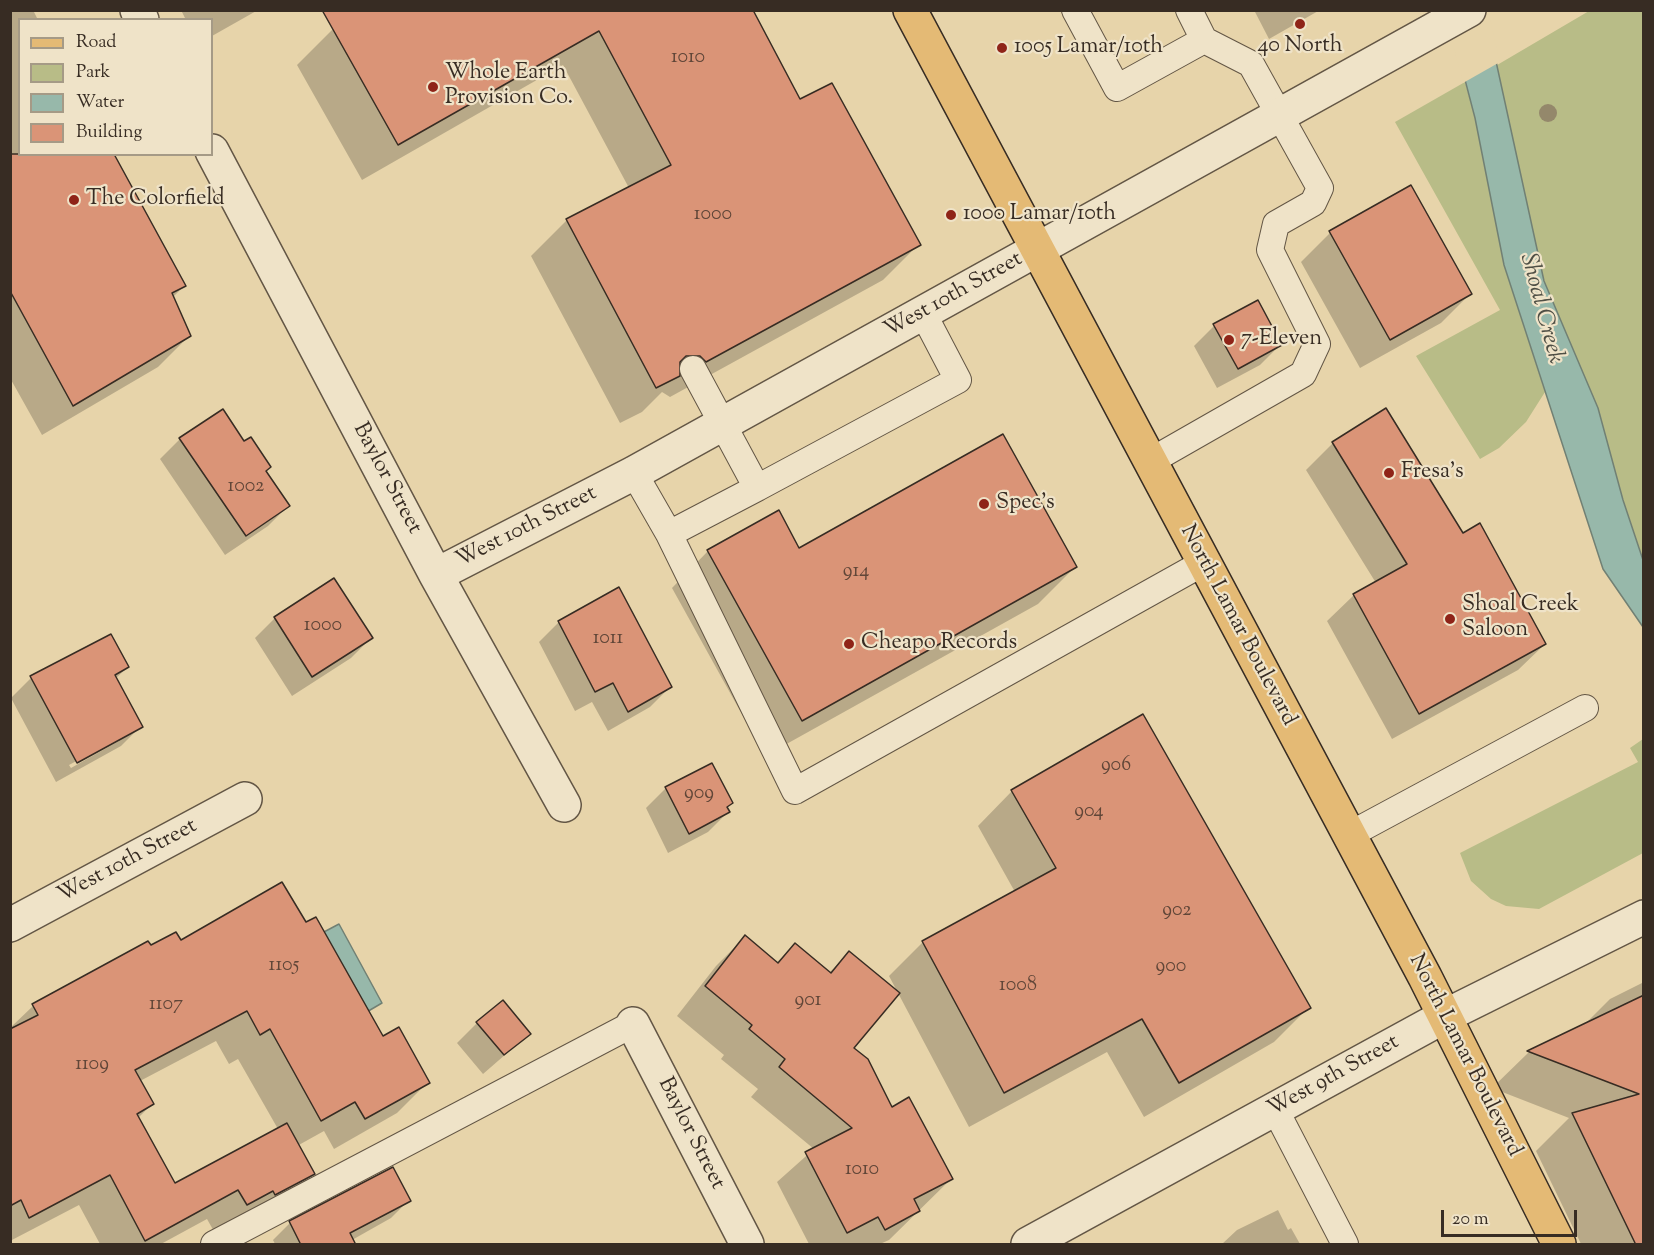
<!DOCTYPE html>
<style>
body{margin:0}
#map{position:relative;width:1654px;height:1255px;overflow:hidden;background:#e7d4aa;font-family:"Sorts Mill Goudy",serif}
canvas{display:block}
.frame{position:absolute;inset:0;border:12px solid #372c23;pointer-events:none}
.legend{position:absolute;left:18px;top:18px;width:195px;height:138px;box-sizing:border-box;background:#efe3c8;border:2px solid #a59a86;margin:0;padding:8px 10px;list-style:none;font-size:18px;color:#372c23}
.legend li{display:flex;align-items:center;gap:12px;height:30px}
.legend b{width:30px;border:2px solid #a59a86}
.scale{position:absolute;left:1441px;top:1210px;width:136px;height:27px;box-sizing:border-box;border:3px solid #372c23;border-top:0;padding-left:8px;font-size:18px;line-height:21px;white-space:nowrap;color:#372c23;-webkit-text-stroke:4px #efe3c8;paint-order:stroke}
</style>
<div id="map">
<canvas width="1654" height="1255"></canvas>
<div class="frame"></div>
<ul class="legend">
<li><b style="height:8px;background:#e4ba75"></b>Road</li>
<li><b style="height:16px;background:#b8bc87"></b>Park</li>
<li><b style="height:16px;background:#97b8aa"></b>Water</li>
<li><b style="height:16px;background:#da9477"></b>Building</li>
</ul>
<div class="scale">20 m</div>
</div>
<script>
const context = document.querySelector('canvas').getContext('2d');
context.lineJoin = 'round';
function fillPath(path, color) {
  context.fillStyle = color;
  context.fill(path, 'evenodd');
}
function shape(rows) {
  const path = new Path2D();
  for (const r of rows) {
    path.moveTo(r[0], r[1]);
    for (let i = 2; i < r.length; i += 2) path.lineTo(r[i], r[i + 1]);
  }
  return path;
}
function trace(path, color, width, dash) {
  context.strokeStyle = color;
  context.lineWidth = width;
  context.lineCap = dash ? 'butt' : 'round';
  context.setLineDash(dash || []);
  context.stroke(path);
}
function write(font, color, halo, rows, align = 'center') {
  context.font = font + ' "Sorts Mill Goudy",serif';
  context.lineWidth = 4.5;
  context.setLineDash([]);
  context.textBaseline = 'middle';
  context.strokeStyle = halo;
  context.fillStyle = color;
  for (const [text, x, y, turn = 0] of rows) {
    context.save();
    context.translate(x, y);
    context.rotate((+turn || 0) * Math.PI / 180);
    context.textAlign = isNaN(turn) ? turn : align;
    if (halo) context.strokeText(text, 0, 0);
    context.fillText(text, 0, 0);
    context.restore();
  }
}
fillPath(shape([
 [1589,11,1643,11,1643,574,1549,312,1492,68],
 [1465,82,1475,118,1504,265,1545,392,1526,422,1499,448,1480,459,1416,356,1500,310,1395,122],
 [1643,739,1643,853,1539,909,1506,906,1491,899,1471,881,1460,853,1638,762,1630,748]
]), '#b8bc87');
const water = shape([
 [1447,11,1485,11,1544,281,1598,408,1623,500,1643,560,1643,627,1603,569,1504,265,1475,118,1447,11],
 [339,924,382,1003,365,1013,322,933,339,924]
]);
fillPath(water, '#97b8aa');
trace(water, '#718074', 1.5);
fillPath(shape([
 [1444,10,1488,10,1500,62,1463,83]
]), '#e7d4aa');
fillPath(shape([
 [10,10,33,10,38,20,20,20,20,154,184,286,172,298,189,336,158,367,42,435,10,378],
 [181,10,258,10,212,36,212,20,186,20],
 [366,10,689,10,799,101,919,244,883,280,670,397,662,392,642,412,620,423,531,256,567,220,629,188,563,65,362,180,297,65,333,29],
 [1254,10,1320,10,1269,39],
 [1330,233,1470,294,1441,323,1360,368,1301,262],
 [1214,326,1280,345,1260,365,1217,388,1194,346],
 [180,439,264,471,288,506,268,526,225,555,160,459],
 [1333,443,1463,535,1545,644,1518,670,1392,739,1327,621,1354,595,1376,583,1306,470],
 [799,550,1075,567,1038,604,765,756,672,588,708,551],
 [275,618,371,638,351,658,292,696,255,638],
 [559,622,670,687,650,707,608,731,592,702,575,711,539,642],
 [110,636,128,667,115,679,141,726,121,746,56,782,11,698,31,678],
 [119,738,119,741,71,768,69,765],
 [711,765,731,803,726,809,728,812,708,832,668,853,646,808,666,788],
 [1012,791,1309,1007,1274,1042,1144,1117,1107,1052,969,1127,898,993,852,1048,891,1109,951,1179,889,1240,880,1244,809,1244,777,1182,814,1149,751,1097,758,1089,721,1059,724,1055,677,1016,716,966,745,937,776,963,795,945,829,973,849,953,898,993,889,976,923,942,1015,892,978,826],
 [305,924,383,1038,428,1082,397,1113,334,1149,324,1131,297,1146,313,1174,282,1205,216,1235,207,1219,161,1244,100,1244,79,1205,10,1241,10,1028,33,1006,150,947],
 [216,1041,229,1064,238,1059,278,1129,174,1185,137,1119,152,1104,140,1081],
 [1644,982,1644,1244,1581,1244,1536,1151,1569,1118,1492,1088,1528,1053,1583,1026,1610,999],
 [477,1023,529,1034,483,1074,457,1043],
 [409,1200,391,1218,352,1240,354,1244,275,1244,273,1240,290,1223],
 [1278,1210,1288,1230,1291,1228,1300,1244,1222,1244,1237,1230]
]), '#0003');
const building = shape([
 [322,10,753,10,800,99,832,83,921,245,706,362,700,356,686,356,680,362,680,376,656,388,566,219,671,165,599,31,398,145,322,10],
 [10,154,114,154,186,286,172,293,191,336,73,406,10,291,10,154],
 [1411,185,1472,294,1390,340,1329,231,1411,185],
 [1258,300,1282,345,1238,369,1213,324,1258,300],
 [1386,408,1463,533,1480,523,1546,644,1419,714,1353,594,1407,564,1332,442,1386,408],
 [223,409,244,441,251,437,271,467,266,471,290,506,246,536,179,438,223,409],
 [1003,434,1077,567,802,721,707,550,779,510,799,548,1003,434],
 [334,578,373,638,312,677,274,617,334,578],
 [619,587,672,687,628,712,613,683,595,692,558,621,619,587],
 [111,634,129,667,115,675,143,727,77,763,30,676,111,634],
 [1143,714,1311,1008,1179,1083,1142,1019,1004,1093,922,941,1056,868,1011,790,1143,714],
 [712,763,733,803,727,807,730,812,689,834,665,787,712,763],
 [282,882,306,922,316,917,383,1036,399,1027,430,1083,365,1119,355,1102,321,1121,270,1029,260,1035,247,1011,135,1070,154,1104,137,1114,175,1183,287,1123,315,1174,275,1195,273,1191,247,1205,238,1190,145,1241,110,1175,29,1218,21,1200,10,1206,10,1029,38,1015,32,1004,148,941,151,945,176,932,181,940,282,882],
 [745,935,778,963,795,943,831,973,849,951,900,993,854,1048,868,1059,892,1107,909,1097,953,1179,914,1199,920,1211,885,1230,878,1217,847,1233,805,1152,852,1128,779,1067,785,1059,749,1029,752,1025,705,986,745,935],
 [1644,995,1644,1245,1636,1245,1572,1113,1639,1094,1527,1051,1644,995],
 [503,1000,531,1034,504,1055,476,1022,503,1000],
 [393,1167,411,1201,350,1233,356,1245,301,1245,289,1221,393,1167]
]);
fillPath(building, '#da9477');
trace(building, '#372c23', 1.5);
const service = shape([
 [1075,10,1117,88,1204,40],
 [1149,462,1303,374,1317,344,1270,250,1276,224,1313,203,1320,188,1251,64,1204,40,1189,10],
 [634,473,669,534,757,488,693,369],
 [757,488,958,380,923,313],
 [669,534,795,791,1203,563],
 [1349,835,1585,708],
 [1275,1109,1345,1244],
 [214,1244,633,1024]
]);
const minor = shape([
 [137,10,142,20],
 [212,151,436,575,564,805],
 [436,575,634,473,1469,10],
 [10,925,245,799],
 [633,1024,747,1244],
 [1028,1244,1445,1016,1644,917]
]);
const primary = shape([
 [910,10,1425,977,1559,1244]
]);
trace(service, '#635645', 28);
trace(minor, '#635645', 36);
trace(primary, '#372c23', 36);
trace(service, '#efe3c8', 26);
trace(minor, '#efe3c8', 33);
trace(primary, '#e4ba75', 33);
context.fillStyle = '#94886b';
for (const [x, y] of [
 [1548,113]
]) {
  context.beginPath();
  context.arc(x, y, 9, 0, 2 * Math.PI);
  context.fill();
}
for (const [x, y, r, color] of [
 [1300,24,6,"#8f2418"],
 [1002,48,6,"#8f2418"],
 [433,87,6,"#8f2418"],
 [74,200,6,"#8f2418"],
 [951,215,6,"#8f2418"],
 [1229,340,6,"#8f2418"],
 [1389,473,6,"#8f2418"],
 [984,504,6,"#8f2418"],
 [1450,619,6,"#8f2418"],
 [849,644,6,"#8f2418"]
]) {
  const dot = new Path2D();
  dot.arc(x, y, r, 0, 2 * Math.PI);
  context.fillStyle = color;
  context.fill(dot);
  trace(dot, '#efe3c8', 2);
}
write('20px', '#604638', null, [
 ["1010",688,59],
 ["1000",713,216],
 ["1002",246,488],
 ["914",856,573],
 ["1000",323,627],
 ["1011",608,640],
 ["906",1116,767],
 ["909",699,795],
 ["904",1089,813],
 ["902",1177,912],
 ["1105",284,967],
 ["900",1171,968],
 ["1008",1018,987],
 ["901",808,1002],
 ["1107",166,1006],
 ["1109",92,1066],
 ["1010",862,1171]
]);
write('22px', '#372c23', '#efe3c8', [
 ["40 North",1300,47,"center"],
 ["1005 Lamar/10th",1014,48],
 ["Whole Earth",445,74],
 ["Provision Co.",445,99],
 ["The Colorfield",86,200],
 ["1000 Lamar/10th",963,215],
 ["7-Eleven",1241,340],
 ["Fresa's",1401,473],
 ["Spec's",996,504],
 ["Shoal Creek",1462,606],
 ["Saloon",1462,631],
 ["Cheapo Records",861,644]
], 'left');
write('22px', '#372c23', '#efe3c8', [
 ["West 10th Street",954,296,-29],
 ["Baylor Street",386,479,62],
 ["West 10th Street",527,528,-27],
 ["North Lamar Boulevard",1237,626,62],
 ["West 10th Street",128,862,-28],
 ["North Lamar Boulevard",1464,1056,63],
 ["West 9th Street",1334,1077,-29],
 ["Baylor Street",690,1134,63]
]);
write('italic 24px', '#4f4f45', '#efe3c8', [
 ["Shoal Creek",1540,309,75]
]);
</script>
